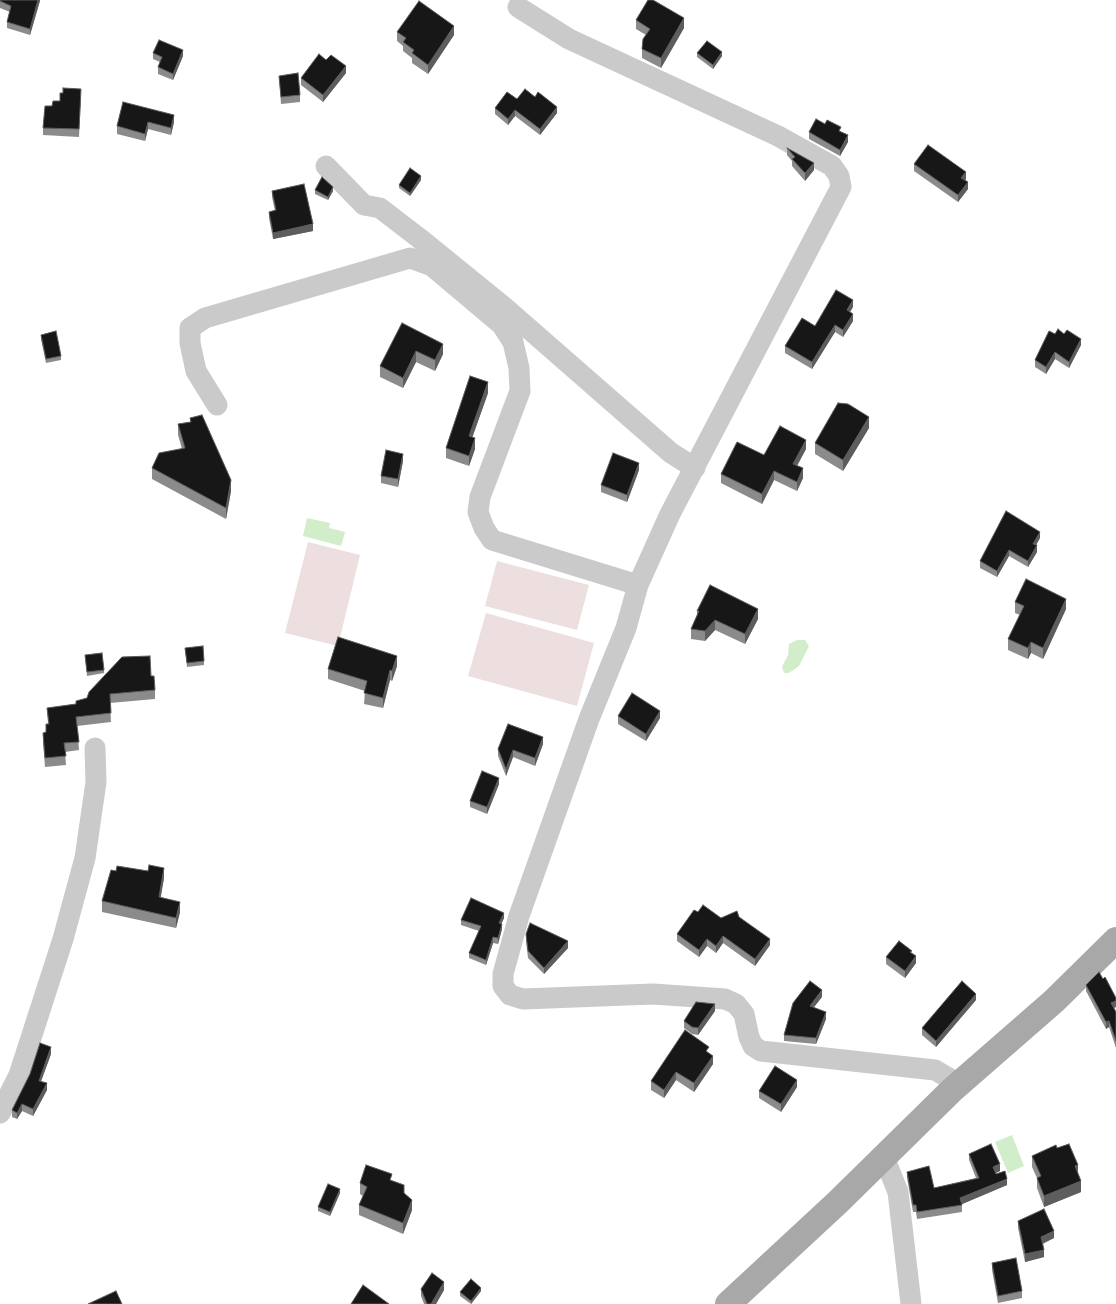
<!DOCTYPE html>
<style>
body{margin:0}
canvas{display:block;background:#fff}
</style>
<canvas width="1116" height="1304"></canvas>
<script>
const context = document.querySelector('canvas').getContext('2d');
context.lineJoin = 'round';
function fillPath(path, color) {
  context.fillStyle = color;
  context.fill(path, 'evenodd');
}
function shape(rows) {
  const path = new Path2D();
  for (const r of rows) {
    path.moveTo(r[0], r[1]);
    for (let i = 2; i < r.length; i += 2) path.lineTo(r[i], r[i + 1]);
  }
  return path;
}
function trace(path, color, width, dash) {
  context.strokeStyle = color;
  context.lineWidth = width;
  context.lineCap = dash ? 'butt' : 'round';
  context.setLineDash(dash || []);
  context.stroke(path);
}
fillPath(shape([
 [308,542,360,555,338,646,285,633],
 [497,561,589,585,577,630,485,606],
 [486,613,594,643,577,706,468,676]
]), '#eddee0');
fillPath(shape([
 [307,518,330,523,329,528,345,532,341,546,303,536],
 [797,640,805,640,809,646,799,666,789,673,784,673,782,667,788,655,789,644],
 [1012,1135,1024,1166,1008,1173,995,1142]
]), '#d2edca');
trace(shape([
 [518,7,569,39,778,136,832,166,839,176,841,187,670,514,638,585,626,628,589,719,519,916,503,974,503,986,510,995,523,999,653,994,725,999,736,1004,744,1014,749,1037,753,1046,761,1051,935,1070,959,1084],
 [326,166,364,205,380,208,419,238,504,307,671,453,695,468],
 [217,405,196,371,190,343,190,328,205,318,410,258,432,266,502,325,513,342,519,368,520,391,480,497,478,512,484,528,492,540,638,585],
 [0,1113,19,1075,63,939,85,858,96,782,95,748],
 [884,1157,898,1192,911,1304]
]), '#cacaca', 21);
trace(shape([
 [728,1304,838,1202,952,1090,1054,1001,1116,940]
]), '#a8a8a8', 26);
fillPath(shape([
 [0,0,40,0,30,35,7,28,7,22,10,12,0,8],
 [636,20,684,28,661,68,642,58,642,49,646,35,636,29],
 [397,32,454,35,428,74,412,63,412,58,403,51,403,46,397,41],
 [153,53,183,56,173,80,158,74,158,67,160,62,153,59],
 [697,53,722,56,713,69,697,57],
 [326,60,346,73,323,102,301,85,301,78],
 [279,76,300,95,300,102,281,104],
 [81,96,79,137,43,135,43,128,52,106,60,101],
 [517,99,557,113,540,135,515,116,508,125,495,114,495,108],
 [123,102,174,122,171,135,148,129,145,141,117,134,117,126],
 [809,132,841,132,848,142,840,156,809,139],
 [787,148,814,170,805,181,792,166,792,161,787,155],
 [914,164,966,179,965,180,968,189,958,202,914,171],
 [421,180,410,196,399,188,399,185],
 [315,190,333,191,328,200,315,194],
 [272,191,313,231,273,239,269,218,269,212,275,211,272,197],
 [853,307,850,312,853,321,843,337,835,332,812,369,785,353,785,346,815,326],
 [402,323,443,354,435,371,416,362,403,388,380,377,380,366],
 [1049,331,1081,345,1069,368,1055,359,1046,374,1035,367,1035,360],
 [41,335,61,356,61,360,46,363,41,339],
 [488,393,472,437,475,449,469,466,446,458,446,448],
 [190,418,231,491,226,519,152,479,152,468,182,449,178,435,178,424,190,422],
 [869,428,843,471,815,454,815,443],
 [806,449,797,466,803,478,797,491,774,480,762,504,721,483,721,474,764,455],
 [403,461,398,487,381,483,381,476],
 [639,470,627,502,601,492,601,485],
 [1040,538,1036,545,1037,552,1028,567,1009,556,997,577,980,568,980,561],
 [1015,602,1066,609,1043,659,1031,653,1028,659,1008,650,1008,639,1020,615,1015,613],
 [697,611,758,619,745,644,715,630,705,641,691,639,691,629,697,615],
 [185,648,204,661,204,665,187,667],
 [85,655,104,670,104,673,87,676],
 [397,666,392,681,390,680,383,708,364,704,365,691,328,679,328,669],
 [151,676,155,690,155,699,110,703,111,722,77,726,79,750,65,752,66,765,45,767,43,742,43,733,46,733,46,724,48,724,47,708,76,704,87,698],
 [618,716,660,718,646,741,618,724],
 [543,744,535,766,513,757,506,776,498,756,498,749],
 [499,784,487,814,470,807,470,801],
 [164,878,160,898,180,912,176,928,102,912,102,901],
 [698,912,721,918,739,917,770,945,755,966,723,943,716,953,707,946,699,957,677,941,677,934],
 [504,918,501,924,502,929,498,944,493,943,486,965,469,958,469,953,479,931,461,925,461,920],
 [526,934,568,948,544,974,528,958,526,941],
 [886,957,916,963,905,978,886,964],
 [1086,985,1114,1008,1116,1012,1116,1048,1109,1027,1106,1029,1086,991],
 [822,997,814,1007,826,1019,816,1044,784,1041,784,1035],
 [976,1000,936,1047,922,1035,922,1028],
 [715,1011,698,1035,692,1034,684,1028,684,1021],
 [709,1053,713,1064,694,1092,676,1080,664,1098,651,1090,651,1081],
 [51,1054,41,1081,47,1090,33,1116,22,1111,17,1119,12,1117,12,1110],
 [797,1087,781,1112,759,1098,759,1091],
 [1057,1148,1078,1174,1081,1192,1044,1207,1037,1188,1037,1178,1032,1167,1032,1156],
 [969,1154,1000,1171,996,1173,1007,1185,962,1204,962,1212,917,1219,916,1212,913,1212,907,1178,907,1172,934,1188,976,1178,969,1160],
 [392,1181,404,1193,412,1210,403,1234,359,1215,359,1205,363,1196,360,1194,360,1183],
 [340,1193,330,1216,318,1211,318,1207],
 [1018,1221,1054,1238,1043,1244,1044,1257,1025,1262,1018,1228],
 [992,1263,1022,1291,1022,1298,998,1303,992,1270],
 [421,1289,444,1290,436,1304,424,1304,421,1296],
 [481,1291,471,1304,460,1296,460,1292]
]), '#8b8b8b');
fillPath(shape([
 [38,0,40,0,40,1,30,35,30,29],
 [684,18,684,28,661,68,661,58],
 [454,26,454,35,428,74,428,65],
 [183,50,183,56,173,80,173,74],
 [722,52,722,56,713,69,713,65],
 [346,66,346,73,323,102,323,95],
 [557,107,557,113,540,135,540,129],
 [515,110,515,116,508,125,508,119],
 [174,115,174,122,171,135,171,128],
 [148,122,148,129,145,141,145,134],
 [848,135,848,142,840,156,840,150],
 [814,163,814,170,805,181,805,173],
 [966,172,966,179,961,185,961,178],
 [421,176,421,180,410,196,410,193],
 [968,182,968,189,958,202,958,195],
 [333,187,333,191,328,200,328,197],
 [313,224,313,231,273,239,273,233],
 [853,300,853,307,847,317,847,310],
 [853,314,853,321,843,337,843,330],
 [835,325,835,332,812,369,812,362],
 [1081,339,1081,345,1069,368,1069,362],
 [443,344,443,354,435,371,435,360],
 [416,351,416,362,403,388,403,378],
 [1055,352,1055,359,1046,374,1046,367],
 [488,382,488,393,469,447,469,436],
 [869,417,869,428,843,471,843,460],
 [475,438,475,449,469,466,469,456],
 [806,440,806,449,793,473,793,464],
 [403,454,403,461,398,487,398,479],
 [639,463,639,470,627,502,627,495],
 [803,468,803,478,797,491,797,482],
 [774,471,774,480,762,504,762,494],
 [231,480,231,491,226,519,226,508],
 [1040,532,1040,538,1033,550,1033,544],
 [1037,545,1037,552,1028,567,1028,561],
 [1009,550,1009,556,997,577,997,571],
 [1066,599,1066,609,1043,659,1043,648],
 [758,609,758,619,745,644,745,634],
 [715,620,715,630,705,641,705,631],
 [1031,642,1031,653,1028,659,1028,648],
 [397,656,397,666,392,681,392,671],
 [390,670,390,680,383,708,383,698],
 [660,711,660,718,646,741,646,734],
 [543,737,543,744,535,766,535,758],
 [513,750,513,757,506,776,506,769],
 [499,778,499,784,487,814,487,807],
 [164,868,164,878,159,908,159,897],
 [180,902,180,912,176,928,176,918],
 [504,913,504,918,499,929,499,923],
 [502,924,502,929,498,944,498,938],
 [723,936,723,943,716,953,716,946],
 [493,937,493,943,486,965,486,960],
 [707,939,707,946,699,957,699,950],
 [770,939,770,945,755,966,755,959],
 [568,941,568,948,544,974,544,968],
 [916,956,916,963,905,978,905,971],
 [822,990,822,997,810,1012,810,1006],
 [976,994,976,1000,936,1047,936,1041],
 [1116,1001,1116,1007,1111,1010,1111,1003],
 [715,1004,715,1011,698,1035,698,1028],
 [826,1012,826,1019,816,1044,816,1038],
 [1109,1021,1109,1027,1106,1029,1106,1022],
 [51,1047,51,1054,39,1087,39,1081],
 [713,1056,713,1064,694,1092,694,1083],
 [676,1072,676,1080,664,1098,664,1090],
 [797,1080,797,1087,781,1112,781,1104],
 [47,1083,47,1090,33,1116,33,1109],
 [22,1104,22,1111,17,1119,17,1113],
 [1000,1164,1000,1171,993,1174,993,1167],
 [1078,1165,1078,1176,1075,1166],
 [1007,1179,1007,1185,960,1205,960,1198],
 [1081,1181,1081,1192,1044,1207,1044,1196],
 [340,1189,340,1193,330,1216,330,1212],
 [412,1200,412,1210,403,1234,403,1223],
 [1054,1231,1054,1238,1041,1244,1041,1237],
 [1044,1250,1044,1257,1025,1262,1025,1254],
 [444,1282,444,1290,436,1304,431,1304],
 [481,1288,481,1291,471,1304,471,1301]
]), '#5d5d5d');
const building = shape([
 [0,0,38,0,30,29,7,22,11,6,0,1,0,0],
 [648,0,653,0,684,18,661,58,642,49,643,39,650,29,636,20,648,0],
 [419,1,454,26,428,65,412,53,414,50,403,42,406,38,397,32,419,1],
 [159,40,183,50,173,74,158,67,162,57,153,53,159,40],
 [707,41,722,52,713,65,697,53,707,41],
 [319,54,326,60,331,55,346,66,323,95,301,78,319,54],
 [298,73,300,95,281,97,279,76,298,73],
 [63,88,81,89,79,129,43,128,45,106,52,106,53,101,60,101,60,93,63,93,63,88],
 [525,89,535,97,538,92,557,107,540,129,515,110,508,119,495,108,507,92,517,99,525,89],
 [123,102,174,115,171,128,148,122,145,134,117,126,123,102],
 [816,119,825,124,827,120,841,127,839,131,848,135,840,150,809,132,816,119],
 [928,145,966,172,961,178,968,182,958,195,914,164,928,145],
 [787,148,814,163,805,173,792,159,795,157,787,148],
 [410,168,421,176,410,193,399,185,410,168],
 [322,177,333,187,328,197,315,190,322,177],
 [304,184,313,224,273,233,269,212,276,210,272,191,304,184],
 [836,290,853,300,847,310,853,314,843,330,835,325,812,362,785,346,802,318,815,326,836,290],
 [402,323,443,344,435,360,416,351,403,378,380,366,402,323],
 [1058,329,1064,334,1067,330,1081,339,1069,362,1055,352,1046,367,1035,360,1049,331,1055,334,1058,329],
 [56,331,61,356,46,359,41,335,56,331],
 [470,376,488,382,469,436,475,438,469,456,446,448,470,376],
 [838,403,848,404,869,417,843,460,815,443,838,403],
 [202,415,231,480,226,508,152,468,159,453,185,448,178,424,191,422,190,418,202,415],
 [780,426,806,440,793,464,803,468,797,482,774,471,762,494,721,474,737,442,764,455,780,426],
 [386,450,403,454,398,479,381,476,386,450],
 [613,453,639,463,627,495,601,485,613,453],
 [1006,511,1040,532,1033,544,1037,545,1028,561,1009,550,997,571,980,561,1006,511],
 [1026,579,1066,599,1043,648,1031,642,1028,648,1008,639,1024,606,1015,602,1026,579],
 [710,585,758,609,745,634,715,620,705,631,691,629,699,611,697,611,710,585],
 [338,637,397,656,392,671,390,670,383,698,364,693,367,681,328,669,338,637],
 [203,646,204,661,187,663,185,648,203,646],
 [102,653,104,670,87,672,85,655,102,653],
 [150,656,151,676,154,676,155,690,110,694,111,713,76,717,79,742,64,743,66,756,45,758,43,733,46,732,46,724,49,724,47,708,76,704,76,701,87,698,89,692,122,657,150,656],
 [632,693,660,711,646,734,618,716,632,693],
 [508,724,543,737,535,758,513,750,506,769,498,749,508,724],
 [482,771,499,778,487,807,470,801,482,771],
 [149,865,164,868,159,897,180,902,176,918,102,901,111,870,116,871,117,866,148,871,149,865],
 [471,898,504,913,499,923,502,924,498,938,493,937,486,960,469,953,481,926,461,920,471,898],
 [703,905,721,918,737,911,739,917,770,939,755,959,723,936,716,946,707,939,699,950,677,934,694,910,698,912,703,905],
 [530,923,568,941,544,968,528,951,526,934,530,923],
 [899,941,912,951,910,952,916,956,905,971,886,957,899,941],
 [1099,972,1103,979,1105,977,1116,998,1116,1001,1111,1003,1116,1012,1116,1041,1109,1021,1106,1022,1086,985,1099,972],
 [810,981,822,990,810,1006,826,1012,816,1038,784,1035,793,1003,810,981],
 [962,981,976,994,936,1041,922,1028,962,981],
 [696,1002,715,1004,698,1028,692,1027,684,1021,696,1002],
 [685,1030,709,1047,706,1051,713,1056,694,1083,676,1072,664,1090,651,1081,685,1030],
 [40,1043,51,1047,39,1081,47,1083,33,1109,22,1104,17,1113,12,1110,30,1074,40,1043],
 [775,1066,797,1080,781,1104,759,1091,775,1066],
 [991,1144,1000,1164,993,1167,996,1174,1005,1171,1007,1179,960,1198,962,1205,917,1212,916,1205,913,1205,907,1172,929,1166,934,1188,979,1178,969,1154,991,1144],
 [1069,1144,1078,1165,1075,1166,1081,1181,1044,1196,1037,1178,1041,1176,1032,1156,1056,1145,1057,1148,1069,1144],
 [366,1165,392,1174,390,1180,404,1185,404,1193,412,1200,403,1223,359,1205,367,1187,360,1183,366,1165],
 [328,1184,340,1189,330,1212,318,1207,328,1184],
 [1044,1209,1054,1231,1041,1237,1044,1250,1025,1254,1018,1221,1044,1209],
 [1016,1258,1022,1291,998,1296,992,1263,1016,1258],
 [432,1273,444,1282,431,1304,427,1304,421,1289,432,1273],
 [471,1279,481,1288,471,1301,460,1292,471,1279],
 [363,1285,389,1304,351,1304,363,1285],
 [116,1291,122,1304,88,1304,116,1291]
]);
fillPath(building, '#171717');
trace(building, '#5d5d5d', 1);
</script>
